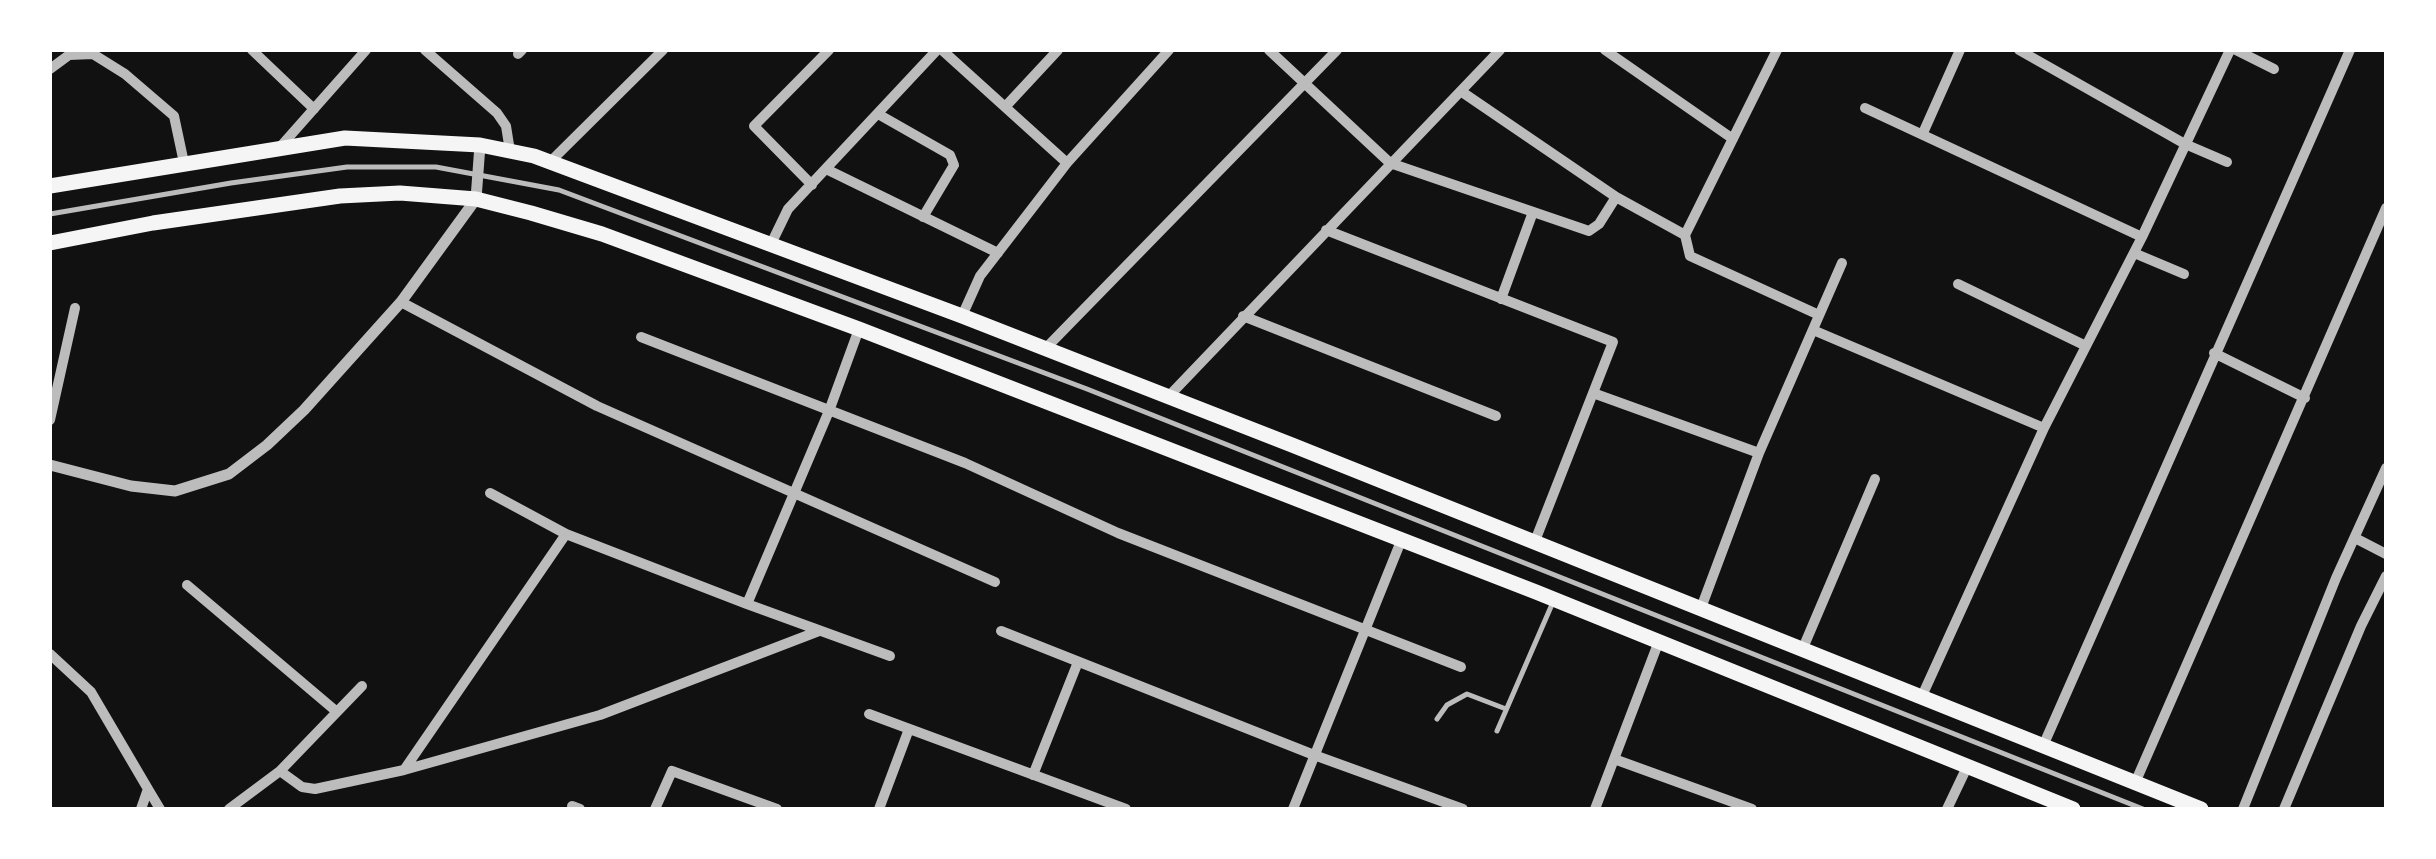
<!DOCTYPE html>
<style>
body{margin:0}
#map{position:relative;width:2436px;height:859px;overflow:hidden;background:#111;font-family:Signika,sans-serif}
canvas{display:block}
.frame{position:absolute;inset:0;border:52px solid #fff;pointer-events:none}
</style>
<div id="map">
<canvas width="2436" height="859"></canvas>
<div class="frame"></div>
</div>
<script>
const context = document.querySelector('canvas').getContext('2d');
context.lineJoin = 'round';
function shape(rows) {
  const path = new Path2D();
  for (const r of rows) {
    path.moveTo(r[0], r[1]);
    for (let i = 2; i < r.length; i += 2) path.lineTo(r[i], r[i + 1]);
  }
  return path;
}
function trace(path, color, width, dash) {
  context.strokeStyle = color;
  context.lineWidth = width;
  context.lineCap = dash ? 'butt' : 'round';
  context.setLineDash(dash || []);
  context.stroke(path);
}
trace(shape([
 [50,214,231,183,347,167,436,167,559,190,1087,389,2143,809],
 [1437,719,1447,705,1467,694,1506,709],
 [1497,731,1553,602]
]), '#bcbcbc', 5);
trace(shape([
 [252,50,314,109],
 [425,50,497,113,506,126,510,151],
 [942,50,1067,163],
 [1269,50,1390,163,1589,231,1599,224,1616,197],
 [1605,50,1733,139],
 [1777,50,1685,235,1690,256,1819,315],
 [2019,50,2185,144,2227,162],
 [2236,50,2274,69],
 [518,54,522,50],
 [50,69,69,55,93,54,125,74,174,116,184,163],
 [1462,92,1616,197,1685,235],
 [1005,107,1058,50],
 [1865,108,2142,237],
 [878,114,950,155,954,165,923,217],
 [1923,133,1960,50],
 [281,146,366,50],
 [550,162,663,50],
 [826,169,998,253],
 [812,185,754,126,829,50],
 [1326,230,1613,342,1535,541],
 [771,244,788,209,937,50],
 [2134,253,2184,274],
 [1958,284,2086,346],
 [1501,299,1533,212],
 [401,302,597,406,995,582],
 [962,316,980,276,1067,163,1169,50],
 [1243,316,1496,416],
 [1813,330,2044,428],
 [641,337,965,463,1118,533,1461,667],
 [1045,349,1337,50],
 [2214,353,2305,398],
 [1593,393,1759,453],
 [1168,397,1500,50],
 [50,420,75,308],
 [490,493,566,534,747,604,829,411,859,329],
 [2355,538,2386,554],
 [187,585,337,712],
 [747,604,890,656],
 [1701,608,1759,453,1842,263],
 [1001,631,1314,755,1463,809],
 [1803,648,1875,479],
 [50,654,91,692,148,789,141,809],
 [1922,696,2044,428,2142,237,2230,50],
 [869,714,1126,809],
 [2043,746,2350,50],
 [1614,759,1752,809],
 [404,770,600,715,819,631],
 [280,771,362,686],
 [1033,775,1078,662],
 [2135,783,2386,208],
 [148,789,160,809],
 [572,806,580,809],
 [229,809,280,771,302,787,315,789,404,770,566,534],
 [655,809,672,771,777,809],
 [879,809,909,729],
 [1293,809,1401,541],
 [1595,809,1659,641],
 [1947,809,1967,767],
 [2243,809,2336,578,2386,468],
 [2284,809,2361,626,2386,576]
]), '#bcbcbc', 10);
trace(shape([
 [50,465,131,486,175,491,229,474,267,445,304,410,401,302,476,199,480,145]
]), '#bcbcbc', 11);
trace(shape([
 [50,186,345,138,480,145,534,156,962,316,1292,445,2201,809],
 [50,243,153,223,340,196,400,193,476,199,531,213,602,234,859,329,1536,592,2073,809]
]), '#f5f5f5', 15);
</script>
